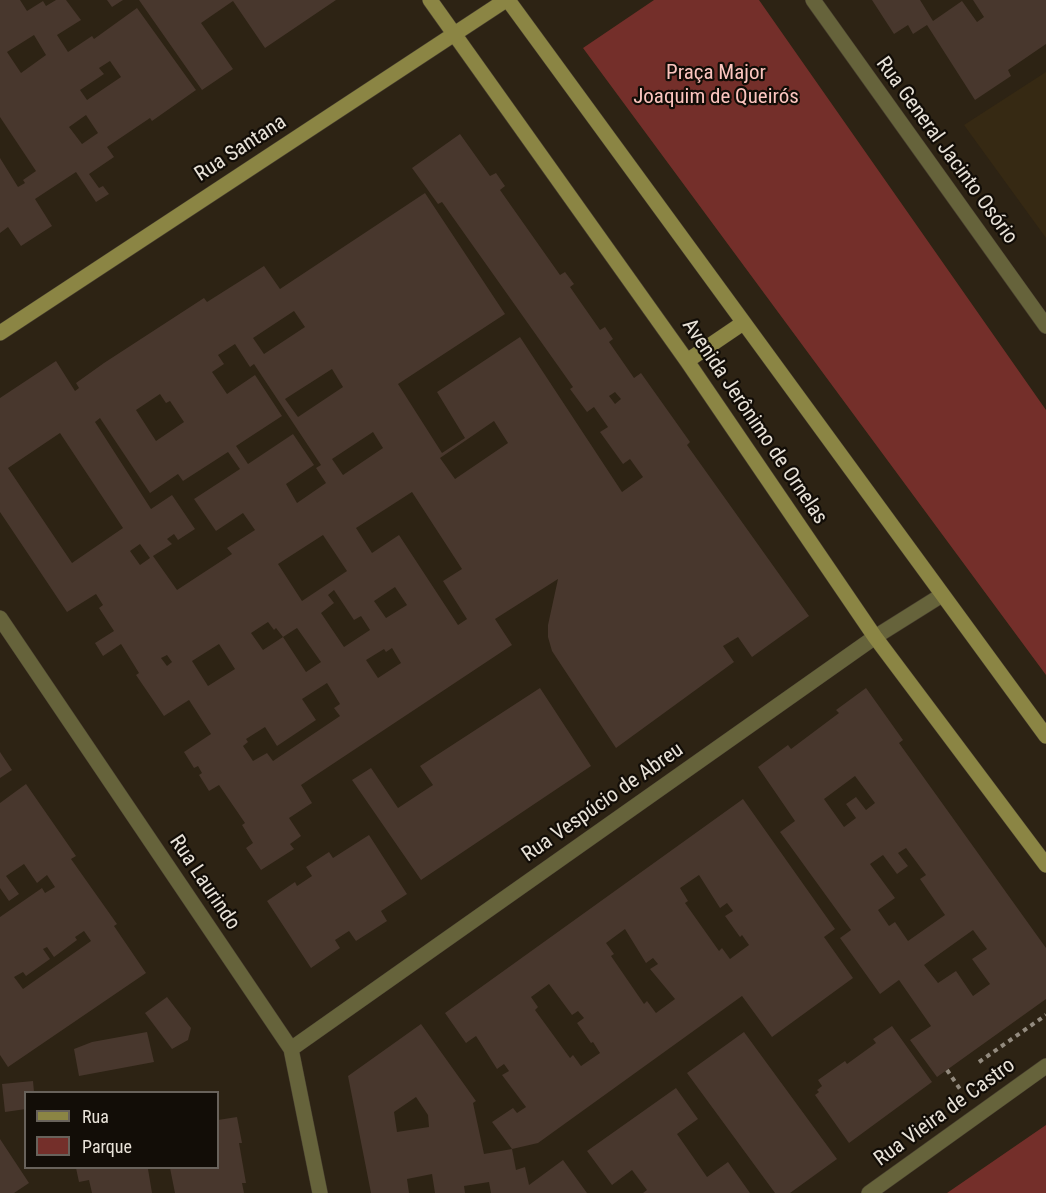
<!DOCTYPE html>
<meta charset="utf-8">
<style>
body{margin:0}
#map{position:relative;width:1046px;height:1193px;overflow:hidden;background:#2d2314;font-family:"Roboto Condensed",sans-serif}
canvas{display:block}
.legend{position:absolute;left:24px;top:1091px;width:195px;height:78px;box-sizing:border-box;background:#120d07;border:2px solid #68625b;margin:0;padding:8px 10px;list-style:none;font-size:18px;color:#e8e2d8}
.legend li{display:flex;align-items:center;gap:12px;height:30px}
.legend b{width:30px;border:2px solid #68625b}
</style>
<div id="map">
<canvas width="1046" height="1193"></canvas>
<ul class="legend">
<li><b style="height:8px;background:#8b8544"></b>Rua</li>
<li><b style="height:16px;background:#742f2a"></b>Parque</li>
</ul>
</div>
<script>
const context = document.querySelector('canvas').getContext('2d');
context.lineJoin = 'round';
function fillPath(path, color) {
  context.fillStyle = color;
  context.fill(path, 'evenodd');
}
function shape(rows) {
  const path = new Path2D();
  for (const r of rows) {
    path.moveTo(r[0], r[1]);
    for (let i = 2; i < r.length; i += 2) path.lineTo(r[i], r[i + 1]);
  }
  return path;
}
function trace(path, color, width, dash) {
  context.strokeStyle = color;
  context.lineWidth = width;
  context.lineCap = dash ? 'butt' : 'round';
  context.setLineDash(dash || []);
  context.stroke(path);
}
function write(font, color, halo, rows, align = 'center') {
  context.font = font + ' "Roboto Condensed",sans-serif';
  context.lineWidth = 4.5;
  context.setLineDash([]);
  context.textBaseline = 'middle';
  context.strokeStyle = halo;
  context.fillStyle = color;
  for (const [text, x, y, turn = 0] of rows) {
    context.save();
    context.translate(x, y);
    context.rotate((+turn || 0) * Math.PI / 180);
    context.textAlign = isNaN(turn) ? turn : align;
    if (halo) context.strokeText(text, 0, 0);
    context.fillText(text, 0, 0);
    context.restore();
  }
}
fillPath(shape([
 [1046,72,1046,238,964,125]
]), '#362913');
fillPath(shape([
 [654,0,759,0,1046,410,1046,675,583,48],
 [1046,1125,1046,1193,947,1193]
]), '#742f2a');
fillPath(shape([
 [0,0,20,0,27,11,43,1,46,6,56,0,66,0,81,20,57,35,68,52,92,36,94,39,137,8,196,90,152,121,150,118,107,147,114,157,89,174,99,188,103,186,109,194,96,202,76,172,35,199,52,226,21,246,8,227,0,233,0,158,18,187,25,183,23,180,36,171,0,117],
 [34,35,46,55,21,73,7,52],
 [110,61,121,77,87,100,80,90,104,74,99,68],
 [86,115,98,133,82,144,69,127],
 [107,0,123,0,112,7],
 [139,0,336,0,265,48,233,1,201,23,233,69,202,90],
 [872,0,920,0,933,21,962,1,977,22,984,17,973,0,1046,0,1046,44,1008,70,1011,76,975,100,927,25,913,34,908,25,894,34],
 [460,134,490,176,496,173,505,186,500,190,560,275,565,272,574,284,570,287,600,330,605,327,613,339,609,342,634,378,641,373,690,442,687,445,809,616,752,657,738,637,723,646,734,662,616,748,552,651,548,637,548,625,558,579,495,619,512,645,301,785,312,803,289,818,301,836,290,844,294,849,261,870,246,848,253,843,242,825,245,823,219,785,209,791,199,775,202,773,198,766,194,768,184,752,211,734,189,700,164,716,136,675,139,673,121,644,103,656,95,643,114,631,99,608,103,605,96,594,67,612,0,512,0,398,56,361,75,391,79,388,76,383,104,363,204,298,207,302,264,266,280,289,425,193,505,314,398,384,442,453,465,438,437,392,520,337,622,492,643,477,630,459,623,464,600,432,608,427,594,407,587,412,570,389,573,387,442,202,438,204,412,168],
 [294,311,305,327,264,354,253,338],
 [235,344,250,367,254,364,321,465,316,468,326,483,297,503,286,484,314,465,293,434,248,464,236,446,282,416,255,375,227,394,212,372,224,364,218,355],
 [332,369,343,387,298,417,285,399],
 [615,392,621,399,615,404,609,396],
 [160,394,166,403,170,401,184,422,156,441,136,410],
 [100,418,150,493,178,474,183,481,228,452,240,469,194,499,216,531,243,513,255,530,227,548,232,554,177,590,153,556,172,544,167,539,174,534,178,540,195,529,172,495,151,509,95,422],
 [494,421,508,443,455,479,440,458],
 [373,432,383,448,343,475,332,459],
 [60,433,123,528,72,563,8,468],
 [412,492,462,569,443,581,467,619,458,625,399,535,372,553,356,528],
 [323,535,347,571,302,601,278,564],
 [140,544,150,558,140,565,130,551],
 [395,587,407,605,386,618,374,601],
 [334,590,354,620,361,616,370,630,344,647,321,613,334,603,328,595],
 [268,622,274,630,276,628,283,637,297,628,321,662,306,672,283,637,263,650,251,633],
 [219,644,235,669,208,686,192,661],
 [392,648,401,663,378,678,366,660,384,649,386,652],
 [167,655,172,662,167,666,161,658],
 [327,683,340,704,334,708,340,716,273,761,267,753,253,761,243,746,248,742,246,739,265,727,277,746,316,720,302,699],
 [540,688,591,766,421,880,352,780,371,768,398,808,433,785,420,766],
 [866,688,903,740,899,743,1046,948,1046,999,937,1077,910,1040,931,1026,899,980,880,994,840,938,851,930,780,832,795,821,758,767,788,745,791,749,839,713,836,710],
 [855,776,875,803,866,810,856,797,846,804,856,818,844,827,824,799],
 [906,848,926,875,920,879,945,915,908,941,895,922,889,926,878,910,895,898,870,864,883,855,897,874,908,866,898,853],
 [973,930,987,949,972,959,990,984,973,996,956,971,938,983,924,965],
 [0,752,12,770,0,778],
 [26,784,76,856,71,859,117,924,114,926,146,973,8,1067,0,1055,0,917,42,888,45,893,55,887,47,875,37,883,24,864,6,876,19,894,9,901,0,888,0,803],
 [84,931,91,941,23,989,14,977,23,972,26,976,50,959,43,949,47,947,54,957,77,940,75,937],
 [743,799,835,929,824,937,853,978,772,1037,742,996,538,1143,512,1149,492,1122,513,1108,517,1113,526,1107,502,1075,509,1071,504,1064,497,1069,476,1036,466,1043,445,1013],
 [699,875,720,908,727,903,733,911,725,916,740,937,742,935,749,945,730,959,722,948,719,951,685,903,688,901,680,888],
 [625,929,646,963,653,958,658,964,650,969,675,999,656,1013,647,1001,644,1004,611,956,614,954,606,943],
 [549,984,572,1015,578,1011,584,1018,577,1023,591,1043,593,1042,600,1053,581,1066,573,1055,570,1058,535,1010,538,1007,531,997],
 [369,835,407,894,381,911,387,921,356,941,349,931,335,940,340,948,311,968,267,901,295,882,297,886,312,876,306,867,329,852,333,858],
 [167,997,191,1028,188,1040,172,1049,145,1013],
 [421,1024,476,1101,473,1103,484,1154,512,1149,516,1170,525,1167,529,1185,563,1160,587,1193,491,1193,489,1182,464,1186,465,1193,435,1193,432,1174,407,1179,409,1193,371,1193,348,1076],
 [416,1097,428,1115,429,1127,397,1132,394,1112],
 [892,1026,932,1082,849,1143,815,1095,819,1092,817,1090,822,1086,818,1080,845,1061,847,1064,876,1043,873,1039],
 [147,1032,154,1062,79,1076,74,1049,92,1042],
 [744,1032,837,1159,790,1193,775,1193,687,1073],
 [33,1081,34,1092,26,1092,26,1109,5,1112,2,1084],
 [676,1088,698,1119,677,1134,707,1177,728,1162,750,1193,643,1193,647,1190,632,1170,612,1185,587,1151],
 [237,1117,242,1143,239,1143,246,1183,242,1183,244,1193,175,1193,170,1168,218,1168,218,1120],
 [0,1139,29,1183,14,1193,0,1193],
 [76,1168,152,1168,148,1169,152,1193,92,1193,89,1180,79,1182]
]), '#48372d');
const street = shape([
 [813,0,1046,326],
 [0,618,291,1049,320,1193],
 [291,1049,875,637,942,595],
 [869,1193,1046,1066]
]);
const secondary = shape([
 [430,0,687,361,875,637,1046,865],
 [508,0,1046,736],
 [0,333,506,0],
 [687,361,743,323]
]);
trace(street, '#473e2f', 16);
trace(secondary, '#473e2f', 16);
trace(shape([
 [979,1062,1046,1015],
 [947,1070,962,1092]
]), '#938b7f', 4, [4.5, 4.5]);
trace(street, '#66633b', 15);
trace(secondary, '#8b8544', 15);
write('21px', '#fcc5bf', '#120d07', [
 ["Praça Major",716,74],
 ["Joaquim de Queirós",716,98]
]);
write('21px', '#e8e2d8', '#120d07', [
 ["Rua Santana",241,149,-33],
 ["Rua General Jacinto Osório",946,151,54],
 ["Avenida Jerônimo de Ornelas",754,422,56],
 ["Rua Vespúcio de Abreu",603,803,-35],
 ["Rua Laurindo",204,883,56],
 ["Rua Vieira de Castro",945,1113,-36]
]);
</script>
